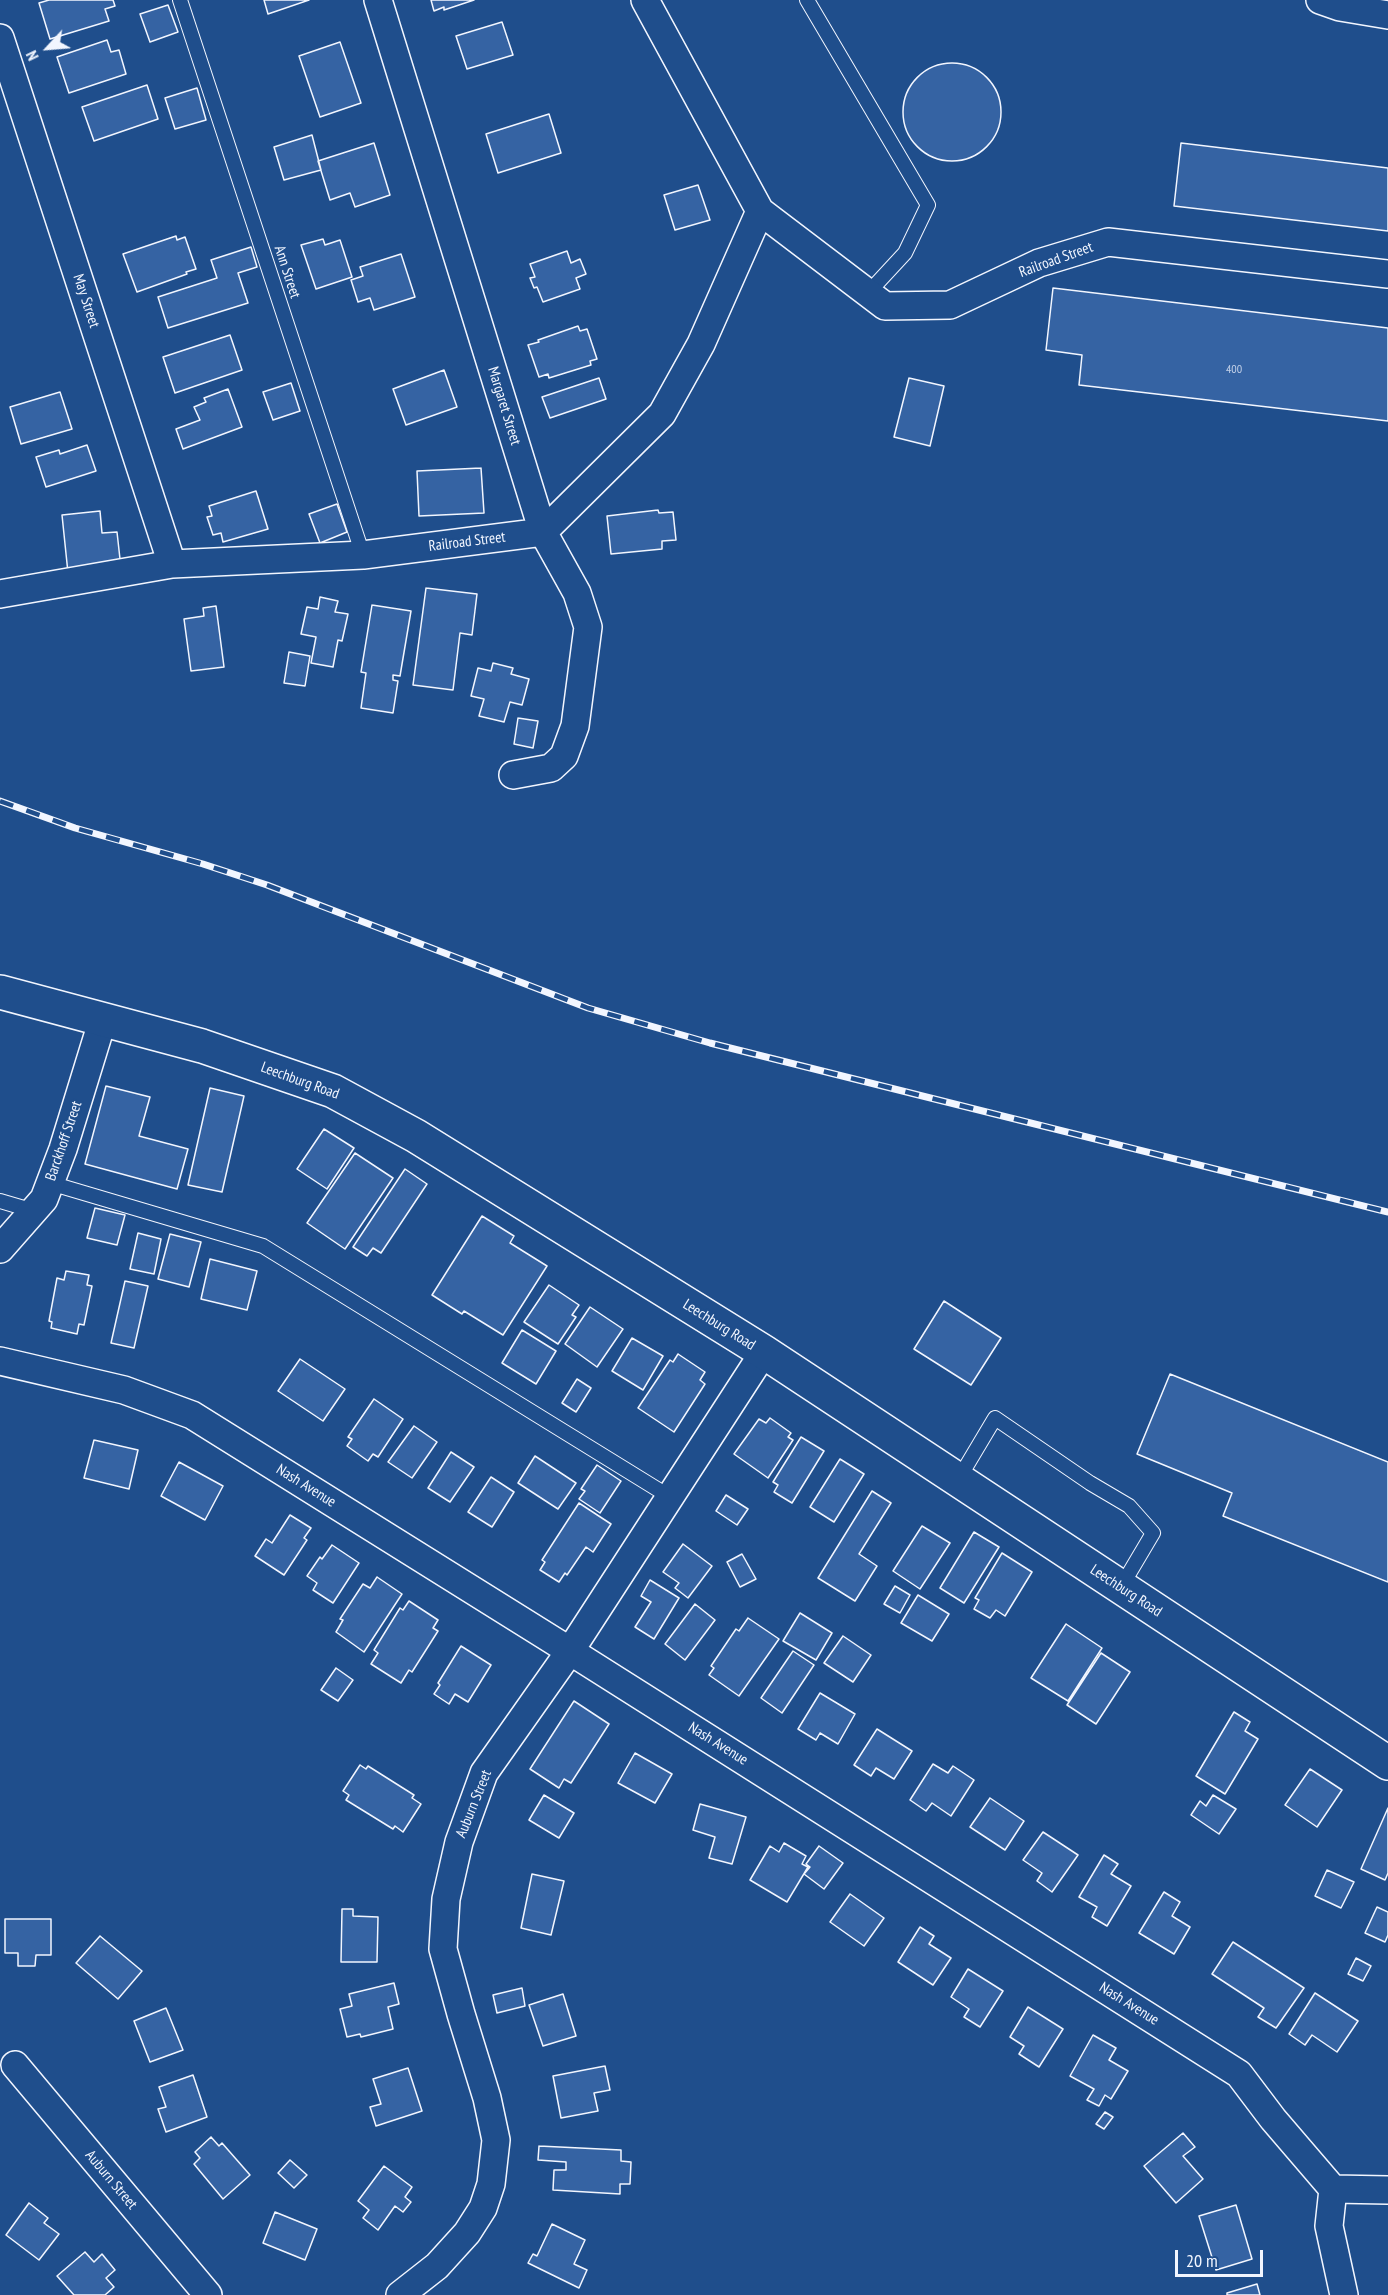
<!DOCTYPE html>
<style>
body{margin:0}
#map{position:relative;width:1388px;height:2295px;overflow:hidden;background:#1f4e8c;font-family:"PT Sans Narrow",sans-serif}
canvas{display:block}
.north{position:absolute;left:18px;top:18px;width:60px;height:60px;-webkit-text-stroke:4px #1f4e8c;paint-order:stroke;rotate:244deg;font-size:16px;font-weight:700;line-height:24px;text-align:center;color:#f2f6ff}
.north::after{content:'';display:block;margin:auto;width:21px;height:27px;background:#f2f6ff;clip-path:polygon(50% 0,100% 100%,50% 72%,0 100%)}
.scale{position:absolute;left:1175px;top:2250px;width:88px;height:27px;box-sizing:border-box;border:3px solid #f2f6ff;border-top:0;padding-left:8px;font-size:18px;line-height:21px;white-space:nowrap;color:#f2f6ff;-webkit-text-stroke:4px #1f4e8c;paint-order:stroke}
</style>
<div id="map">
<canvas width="1388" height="2295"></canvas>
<div class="north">N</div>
<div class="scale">20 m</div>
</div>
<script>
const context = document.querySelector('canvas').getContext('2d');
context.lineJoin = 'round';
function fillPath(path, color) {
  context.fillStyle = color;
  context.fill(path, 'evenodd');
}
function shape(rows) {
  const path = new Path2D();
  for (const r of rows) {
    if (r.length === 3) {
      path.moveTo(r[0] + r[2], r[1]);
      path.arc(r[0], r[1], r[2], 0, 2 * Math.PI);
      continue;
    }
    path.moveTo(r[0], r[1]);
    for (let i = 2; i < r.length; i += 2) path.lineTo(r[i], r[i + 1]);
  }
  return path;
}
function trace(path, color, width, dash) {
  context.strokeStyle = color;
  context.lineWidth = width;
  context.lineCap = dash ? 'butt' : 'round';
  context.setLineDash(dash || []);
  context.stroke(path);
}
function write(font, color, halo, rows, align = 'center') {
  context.font = font + ' "PT Sans Narrow",sans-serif';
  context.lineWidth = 4.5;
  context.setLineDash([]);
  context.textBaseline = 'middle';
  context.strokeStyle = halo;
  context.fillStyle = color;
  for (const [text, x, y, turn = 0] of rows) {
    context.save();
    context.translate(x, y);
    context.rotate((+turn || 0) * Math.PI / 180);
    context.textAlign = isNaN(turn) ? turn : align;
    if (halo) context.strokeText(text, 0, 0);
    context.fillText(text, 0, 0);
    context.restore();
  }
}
const building = shape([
 [49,0,113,0,115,6,105,9,109,21,50,39,39,3,49,0],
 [264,0,309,0,268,14,264,0],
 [431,0,474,0,444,10,444,7,434,11,431,0],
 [168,5,178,32,150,42,140,14,168,5],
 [502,22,513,55,467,69,456,36,502,22],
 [107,40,111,52,119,50,126,74,69,93,57,57,107,40],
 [340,42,361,103,320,117,299,56,340,42],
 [952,112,49],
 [147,85,158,119,94,141,82,107,147,85],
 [197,88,206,120,175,129,165,98,197,88],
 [549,114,561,153,498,173,486,134,549,114],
 [312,135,321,170,284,180,274,147,312,135],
 [374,143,390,195,355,207,350,193,330,200,318,161,374,143],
 [1181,143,1388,168,1388,231,1174,206,1181,143],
 [698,185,710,220,675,230,664,195,698,185],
 [176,236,177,240,185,237,196,269,186,272,187,274,137,292,123,254,176,236],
 [323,239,325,245,340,240,352,277,316,289,301,245,323,239],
 [251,247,257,267,238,273,248,303,168,328,158,297,217,278,211,260,251,247],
 [567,251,571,263,580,259,586,274,576,278,580,289,543,302,537,287,534,288,530,278,535,277,530,264,567,251],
 [401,254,415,297,374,310,370,298,358,302,351,280,363,276,360,267,401,254],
 [1053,288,1388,328,1388,421,1079,385,1082,355,1046,350,1053,288],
 [578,326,580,331,587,329,597,359,590,361,591,365,549,378,548,374,539,377,528,345,539,342,538,340,578,326],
 [230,335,242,370,175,393,163,357,230,335],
 [444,370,457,407,406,425,393,389,444,370],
 [599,378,606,399,550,418,542,397,599,378],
 [909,378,944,386,930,446,894,437,909,378],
 [291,383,300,411,273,420,263,392,291,383],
 [228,389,242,427,183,449,176,429,200,420,194,407,206,402,204,398,228,389],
 [60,392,72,429,21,444,10,407,60,392],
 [87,445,96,471,46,487,36,457,59,450,60,454,87,445],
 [481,468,484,513,419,516,417,471,481,468],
 [256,491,268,529,223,542,221,533,213,535,207,517,212,516,209,506,256,491],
 [337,504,347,532,320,543,309,514,337,504],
 [658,510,659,513,673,512,676,540,662,541,662,549,611,554,607,516,658,510],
 [100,511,102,533,117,532,121,568,68,573,62,515,100,511],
 [426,588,477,594,472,635,460,633,453,690,413,685,426,588],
 [320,597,338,601,335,612,348,614,342,641,338,640,333,667,311,663,316,637,301,634,307,607,318,609,320,597],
 [372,605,411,611,400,676,393,675,393,680,398,681,393,713,361,708,366,673,361,672,372,605],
 [216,606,224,667,191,671,184,619,204,616,203,608,216,606],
 [289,652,310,656,305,686,284,683,289,652],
 [493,663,513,668,511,674,529,679,522,705,510,702,504,722,479,716,484,699,471,696,478,668,491,671,493,663],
 [518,718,538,721,533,748,514,744,518,718],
 [106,1086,150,1097,139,1136,188,1149,177,1189,85,1164,106,1086],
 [210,1088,244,1096,222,1192,188,1185,210,1088],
 [324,1129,354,1148,327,1189,297,1169,324,1129],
 [355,1153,393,1178,345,1249,307,1223,355,1153],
 [405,1169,427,1184,381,1253,373,1248,367,1256,353,1247,405,1169],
 [95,1208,125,1215,117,1245,87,1238,95,1208],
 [482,1216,514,1236,510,1243,547,1266,503,1335,464,1311,462,1314,432,1295,482,1216],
 [138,1233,161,1239,154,1274,130,1269,138,1233],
 [170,1234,201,1242,189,1287,158,1279,170,1234],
 [210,1259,257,1271,247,1310,201,1299,210,1259],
 [66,1271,89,1275,87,1285,92,1286,84,1325,79,1324,77,1334,51,1328,52,1322,49,1321,57,1278,64,1280,66,1271],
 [125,1281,148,1286,134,1348,111,1343,125,1281],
 [549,1285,579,1305,572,1315,576,1317,558,1344,524,1322,549,1285],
 [944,1301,1001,1338,971,1385,914,1349,944,1301],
 [590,1307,623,1329,597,1367,565,1344,590,1307],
 [522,1330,556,1351,536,1384,502,1363,522,1330],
 [632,1338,663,1356,643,1390,612,1371,632,1338],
 [678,1354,705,1372,700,1380,705,1384,674,1432,638,1408,670,1360,673,1362,678,1354],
 [300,1359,345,1389,323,1421,278,1391,300,1359],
 [1170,1374,1388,1462,1388,1582,1223,1516,1232,1493,1137,1454,1170,1374],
 [577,1379,591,1388,576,1412,562,1403,577,1379],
 [374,1399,403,1419,378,1457,373,1454,368,1461,347,1446,352,1439,348,1437,374,1399],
 [770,1418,791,1433,788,1437,793,1440,768,1478,734,1454,759,1419,766,1423,770,1418],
 [414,1426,437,1442,412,1478,388,1462,414,1426],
 [801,1437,824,1451,792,1503,774,1492,778,1485,773,1482,801,1437],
 [94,1440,138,1450,129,1489,84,1478,94,1440],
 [451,1452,474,1467,450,1502,428,1488,451,1452],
 [535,1456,576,1483,558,1509,518,1483,535,1456],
 [840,1459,864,1474,834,1522,810,1507,840,1459],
 [179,1462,223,1486,205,1520,161,1496,179,1462],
 [597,1465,621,1481,600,1513,579,1499,585,1491,581,1489,597,1465],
 [491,1477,514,1492,492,1527,468,1512,491,1477],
 [872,1491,891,1503,859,1554,877,1566,855,1601,818,1578,872,1491],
 [726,1495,748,1509,737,1525,716,1511,726,1495],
 [579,1503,611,1524,593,1552,586,1547,567,1575,565,1573,559,1582,540,1570,545,1562,542,1560,579,1503],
 [290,1515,311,1528,304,1538,307,1540,284,1575,255,1556,266,1539,272,1543,290,1515],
 [922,1526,950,1543,920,1589,893,1571,922,1526],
 [974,1532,999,1547,964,1603,940,1588,974,1532],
 [683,1544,712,1566,688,1598,675,1588,679,1583,663,1572,683,1544],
 [332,1545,359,1563,333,1603,313,1590,317,1583,307,1576,320,1557,322,1559,332,1545],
 [1002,1553,1032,1572,1005,1616,996,1610,990,1618,974,1609,979,1600,975,1598,1002,1553],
 [742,1554,756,1579,740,1587,727,1562,742,1554],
 [377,1577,402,1594,364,1652,336,1632,343,1620,340,1619,363,1584,370,1588,377,1577],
 [650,1580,679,1598,654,1639,635,1627,651,1602,641,1596,650,1580],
 [895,1586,910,1595,900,1613,884,1604,895,1586],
 [918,1595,949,1614,932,1641,901,1623,918,1595],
 [409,1601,438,1620,433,1628,438,1631,412,1672,409,1670,401,1683,371,1664,378,1653,374,1650,400,1608,403,1610,409,1601],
 [695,1604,715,1620,685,1660,665,1644,695,1604],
 [800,1613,832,1633,816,1660,783,1641,800,1613],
 [748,1618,779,1639,739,1696,709,1675,714,1668,711,1666,736,1629,739,1631,748,1618],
 [1066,1624,1102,1648,1068,1701,1031,1678,1066,1624],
 [843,1636,871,1655,853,1682,824,1663,843,1636],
 [461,1646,491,1665,468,1702,455,1694,449,1704,434,1694,440,1685,438,1683,461,1646],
 [793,1651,814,1665,782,1713,761,1698,793,1651],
 [1101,1653,1130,1672,1096,1724,1067,1705,1101,1653],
 [336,1668,353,1680,338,1701,321,1690,336,1668],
 [820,1693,855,1714,838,1744,820,1733,816,1740,798,1729,820,1693],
 [574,1701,609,1724,571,1783,564,1779,559,1788,530,1769,574,1701],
 [1234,1712,1250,1722,1245,1731,1258,1739,1225,1794,1196,1776,1234,1712],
 [877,1729,912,1751,894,1779,876,1768,871,1776,854,1765,877,1729],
 [635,1753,672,1774,655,1803,618,1783,635,1753],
 [933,1764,948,1773,953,1766,974,1780,951,1816,932,1803,926,1811,910,1800,933,1764],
 [360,1765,366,1769,368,1766,414,1795,412,1798,421,1804,403,1832,395,1826,393,1829,346,1800,349,1795,343,1791,360,1765],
 [1310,1769,1342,1790,1317,1827,1285,1805,1310,1769],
 [544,1795,574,1813,559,1838,529,1820,544,1795],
 [1213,1795,1236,1809,1219,1834,1191,1815,1200,1801,1206,1806,1213,1795],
 [990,1798,1024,1821,1005,1850,970,1827,990,1798],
 [700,1804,746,1817,732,1864,709,1858,715,1837,693,1830,700,1804],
 [1388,1808,1388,1873,1385,1880,1361,1869,1388,1808],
 [1043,1832,1078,1855,1052,1892,1037,1881,1042,1873,1023,1860,1043,1832],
 [784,1843,806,1856,802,1864,808,1867,787,1902,750,1880,770,1846,779,1852,784,1843],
 [819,1846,843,1863,824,1889,804,1874,810,1867,806,1864,819,1846],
 [1104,1855,1118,1864,1111,1874,1131,1886,1107,1926,1092,1917,1097,1907,1079,1897,1104,1855],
 [1327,1870,1354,1882,1341,1908,1315,1896,1327,1870],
 [532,1874,564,1881,551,1935,521,1928,532,1874],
 [1164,1892,1180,1902,1172,1916,1190,1927,1174,1954,1139,1933,1164,1892],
 [850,1894,884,1918,864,1946,830,1922,850,1894],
 [1377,1907,1388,1912,1388,1935,1385,1942,1365,1933,1377,1907],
 [342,1909,353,1909,353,1916,378,1917,377,1962,341,1962,342,1909],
 [5,1919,51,1919,51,1955,36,1955,35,1966,18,1966,18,1953,5,1953,5,1919],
 [920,1927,934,1936,929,1944,951,1958,933,1985,898,1962,920,1927],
 [100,1936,142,1971,118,1999,76,1963,100,1936],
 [1233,1942,1304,1988,1276,2028,1258,2017,1264,2008,1212,1974,1233,1942],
 [1356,1958,1371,1966,1363,1981,1348,1974,1356,1958],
 [968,1969,1003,1991,980,2027,964,2017,969,2009,951,1997,968,1969],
 [394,1983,399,2004,388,2007,393,2029,361,2037,360,2034,347,2037,340,2009,352,2006,349,1994,394,1983],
 [522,1988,525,2006,497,2013,493,1995,522,1988],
 [1315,1993,1358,2021,1337,2052,1312,2035,1305,2045,1289,2034,1315,1993],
 [563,1994,576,2036,543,2046,529,2005,563,1994],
 [1028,2007,1063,2029,1039,2067,1019,2054,1024,2046,1010,2037,1028,2007],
 [166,2008,183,2050,150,2062,134,2021,166,2008],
 [1093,2035,1116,2048,1109,2060,1128,2071,1111,2099,1105,2095,1099,2106,1087,2100,1094,2089,1070,2076,1093,2035],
 [605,2066,610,2090,594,2093,598,2111,561,2118,553,2076,605,2066],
 [408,2068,422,2111,376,2126,370,2107,381,2104,373,2079,408,2068],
 [193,2075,207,2117,166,2132,158,2109,166,2107,159,2087,193,2075],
 [1105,2112,1113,2117,1104,2129,1096,2124,1105,2112],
 [1183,2133,1195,2147,1183,2156,1203,2179,1176,2203,1144,2166,1183,2133],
 [211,2137,219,2146,222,2143,250,2175,223,2199,194,2164,200,2158,195,2152,211,2137],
 [539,2146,621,2150,621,2161,631,2162,630,2184,620,2184,620,2194,553,2190,554,2170,566,2170,566,2162,538,2160,539,2146],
 [290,2160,307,2175,294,2188,278,2173,290,2160],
 [384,2166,412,2187,405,2197,411,2202,403,2212,395,2206,378,2230,363,2218,369,2210,358,2201,384,2166],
 [29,2203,48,2218,44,2223,59,2234,39,2260,6,2235,29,2203],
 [1236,2205,1252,2259,1216,2270,1199,2216,1236,2205],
 [275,2212,317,2229,305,2260,263,2243,275,2212],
 [552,2224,585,2240,574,2264,587,2270,579,2288,528,2263,533,2254,537,2256,552,2224],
 [85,2252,94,2262,102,2254,115,2270,106,2278,114,2287,105,2295,74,2295,57,2276,85,2252],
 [1257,2284,1260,2295,1227,2295,1227,2293,1257,2284]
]);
fillPath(building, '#3563a3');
trace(building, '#f2f6ff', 1.5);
const service = shape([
 [180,0,363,555],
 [807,0,928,205,905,253,868,293],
 [50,1183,263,1246,670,1497],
 [0,1201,34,1211],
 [958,1480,995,1418,1090,1483,1129,1506,1153,1533,1121,1587]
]);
const minor = shape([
 [378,0,543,532,577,593,588,627,575,726,564,756,551,768,513,775],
 [1320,0,1340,7,1388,15],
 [0,38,172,564],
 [760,211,885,306,950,305,1039,263,1108,242,1388,274],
 [0,594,172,564,363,555,543,532,662,414,701,344,760,211,645,0],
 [0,1249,44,1199,63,1149,103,1019],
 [0,1361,124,1390,192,1415,570,1651,1239,2074,1273,2119,1333,2189,1388,2190],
 [15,2065,208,2295],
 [1333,2189,1329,2226,1344,2295],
 [400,2295,437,2266,467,2233,483,2208,491,2184,496,2140,487,2098,461,2014,443,1949,446,1899,459,1842,484,1773,570,1651,764,1352]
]);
const tertiary = shape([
 [0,992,202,1046,333,1091,416,1136,764,1352,1388,1763]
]);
trace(service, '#f2f6ff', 16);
trace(minor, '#f2f6ff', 30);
trace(tertiary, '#f2f6ff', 36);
trace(service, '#1f4e8c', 14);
trace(minor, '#1f4e8c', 27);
trace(tertiary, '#1f4e8c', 33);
const rail = shape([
 [0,801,75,828,203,864,267,885,588,1008,710,1043,1388,1212]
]);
trace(rail, '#f2f6ff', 7);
trace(rail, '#1f4e8c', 4.5, [14]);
write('12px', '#c3d1e8', null, [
 ["400",1234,370]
]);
write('15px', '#f2f6ff', '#1f4e8c', [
 ["Railroad Street",1056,260,-20],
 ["Ann Street",287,272,72],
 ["May Street",86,301,72],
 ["Margaret Street",504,406,73],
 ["Railroad Street",467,542,-7],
 ["Leechburg Road",300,1081,20],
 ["Barckhoff Street",64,1141,-71],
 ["Leechburg Road",719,1325,32],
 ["Nash Avenue",306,1486,32],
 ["Leechburg Road",1126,1591,33],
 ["Nash Avenue",718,1744,32],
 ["Auburn Street",474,1804,-68],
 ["Nash Avenue",1129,2004,32],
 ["Auburn Street",111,2180,50]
]);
</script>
